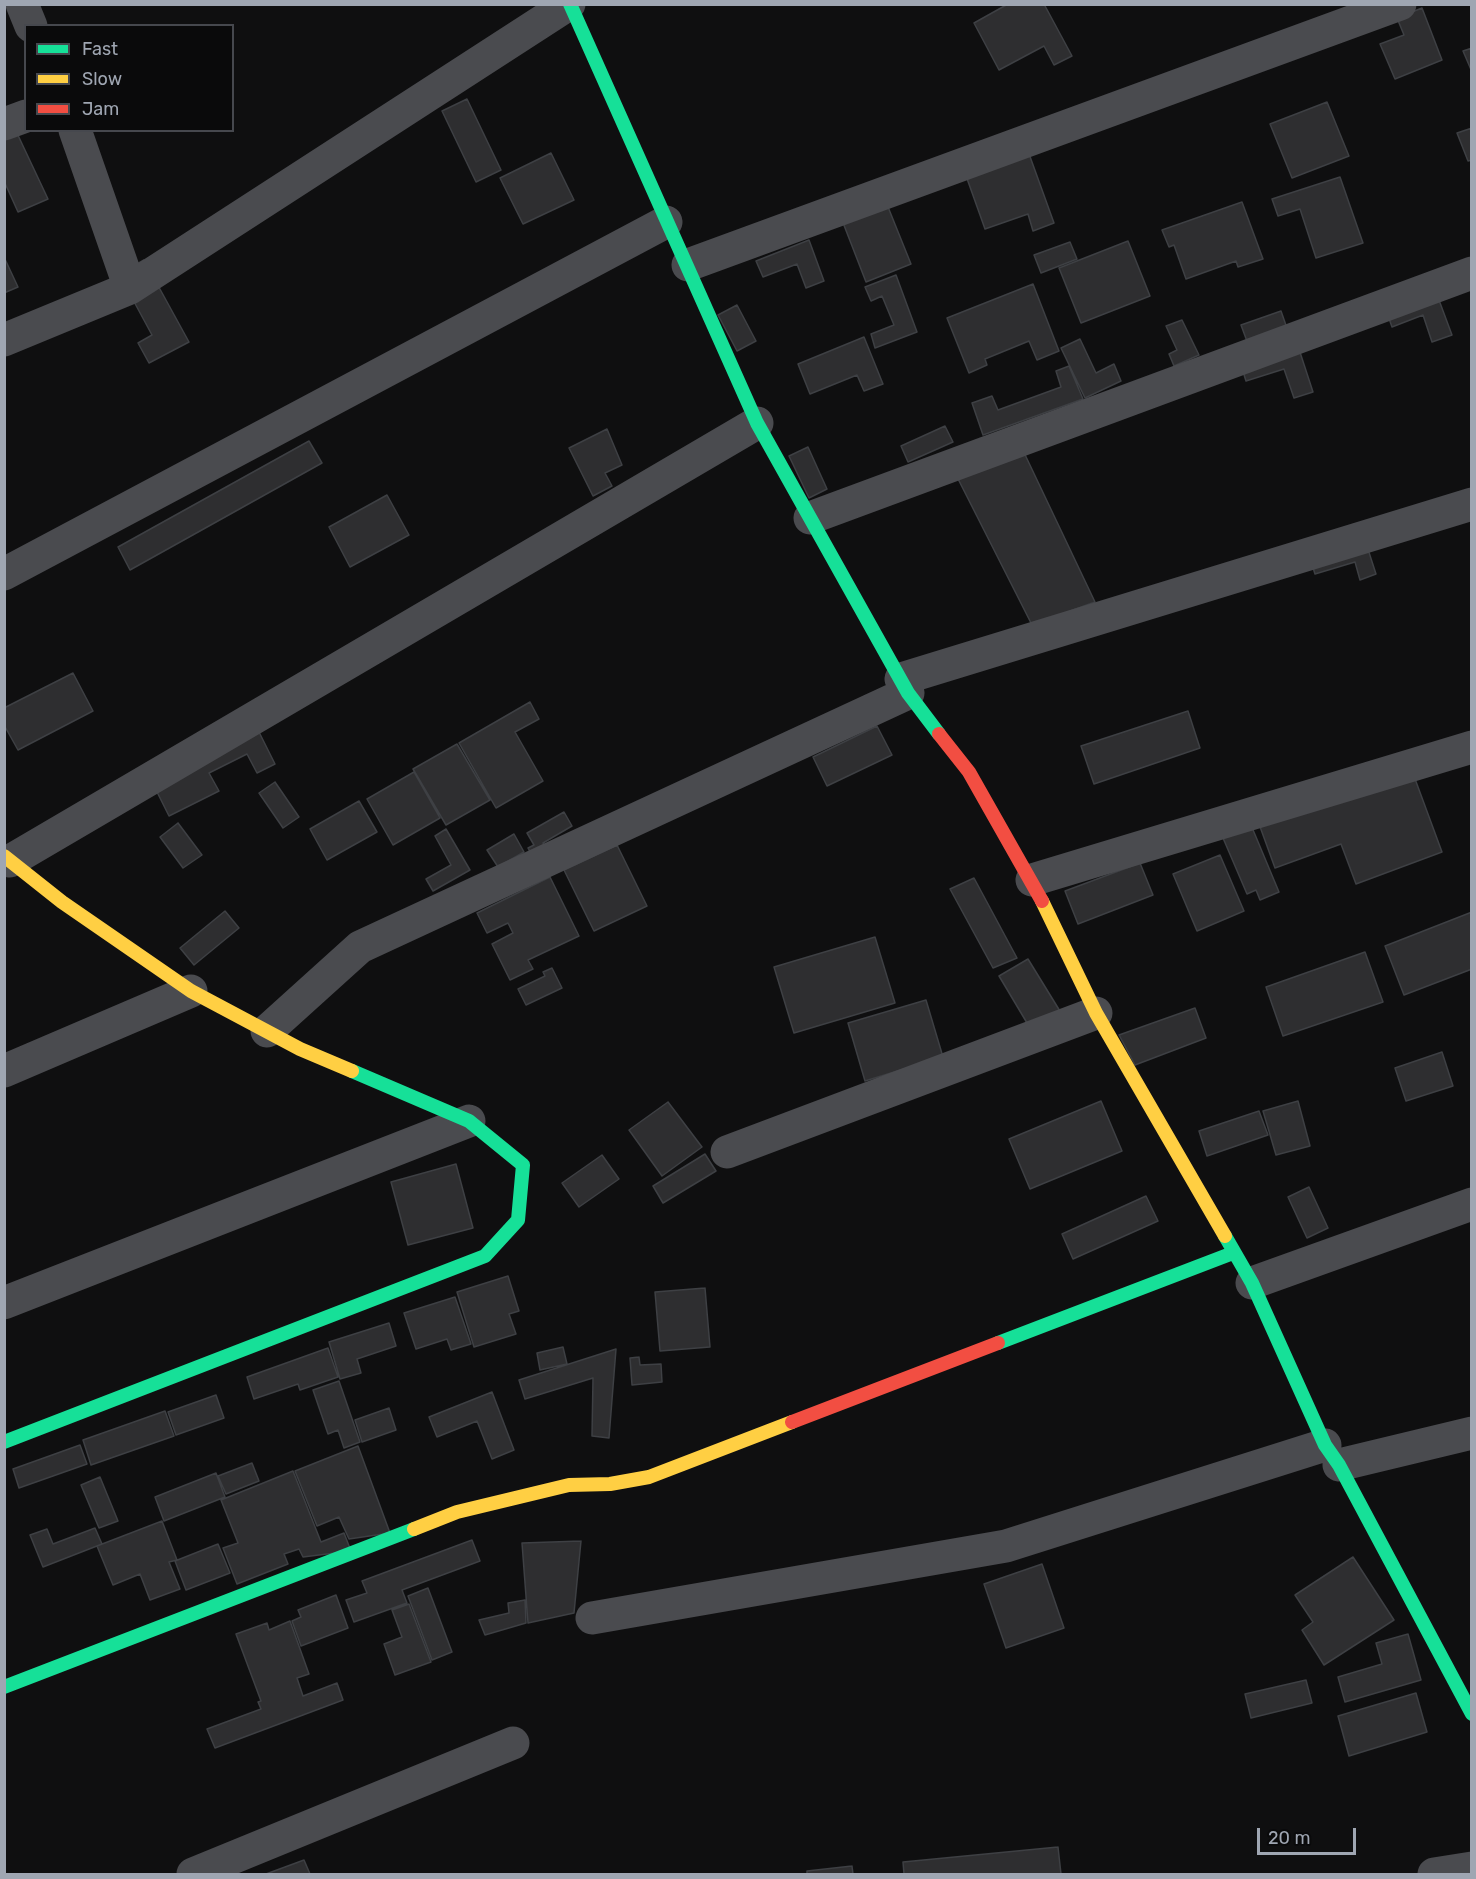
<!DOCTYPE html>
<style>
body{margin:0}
#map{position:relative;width:1476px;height:1879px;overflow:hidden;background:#0f0f10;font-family:Rubik,sans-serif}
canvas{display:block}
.frame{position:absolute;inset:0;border:6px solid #9fa6b2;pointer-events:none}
.legend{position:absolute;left:24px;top:24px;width:210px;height:108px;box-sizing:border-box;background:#0a0a0b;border:2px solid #46484e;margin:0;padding:8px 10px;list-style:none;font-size:18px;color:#9fa6b2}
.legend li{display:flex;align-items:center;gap:12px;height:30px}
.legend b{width:30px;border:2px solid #46484e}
.scale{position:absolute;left:1257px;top:1828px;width:99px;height:27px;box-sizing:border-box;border:3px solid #9fa6b2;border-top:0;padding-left:8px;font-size:18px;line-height:21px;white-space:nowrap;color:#9fa6b2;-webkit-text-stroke:4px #0a0a0b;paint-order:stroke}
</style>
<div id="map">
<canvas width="1476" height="1879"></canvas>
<div class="frame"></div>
<ul class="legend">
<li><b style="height:8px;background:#16e098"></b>Fast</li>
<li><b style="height:8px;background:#ffcf43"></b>Slow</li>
<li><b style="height:8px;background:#f24e42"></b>Jam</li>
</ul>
<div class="scale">20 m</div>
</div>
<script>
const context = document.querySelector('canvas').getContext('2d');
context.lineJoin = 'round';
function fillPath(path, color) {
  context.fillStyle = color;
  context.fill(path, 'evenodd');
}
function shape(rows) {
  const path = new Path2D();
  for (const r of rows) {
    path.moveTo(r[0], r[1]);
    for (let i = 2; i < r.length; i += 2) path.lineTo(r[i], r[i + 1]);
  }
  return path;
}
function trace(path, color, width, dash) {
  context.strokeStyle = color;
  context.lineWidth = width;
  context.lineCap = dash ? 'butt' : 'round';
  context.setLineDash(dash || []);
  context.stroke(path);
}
const building = shape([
 [1008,4,1044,4,1072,56,1054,65,1044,46,999,70,974,23,1008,4],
 [1422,8,1442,60,1395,79,1380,44,1404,35,1397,18,1422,8],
 [1472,48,1472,72,1463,51,1472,48],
 [467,99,501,170,476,182,442,111,467,99],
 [1327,102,1349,156,1292,178,1270,124,1327,102],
 [1472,128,1472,160,1468,161,1457,133,1472,128],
 [16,131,48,199,18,212,4,181,4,135,16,131],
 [1028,151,1054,223,1033,231,1028,214,985,229,965,173,1028,151],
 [551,153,574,200,523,224,500,178,551,153],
 [1340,177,1363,243,1316,258,1300,209,1278,216,1272,199,1340,177],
 [884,197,911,264,866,282,840,215,884,197],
 [1242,202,1263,259,1238,267,1236,261,1186,279,1174,245,1169,247,1162,230,1242,202],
 [809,240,824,281,806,288,797,264,763,277,756,261,809,240],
 [1128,241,1150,296,1081,323,1059,268,1128,241],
 [1070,242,1077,259,1041,273,1034,255,1070,242],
 [4,257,18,287,4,293,4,257],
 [144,260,189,342,149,363,138,343,152,335,119,274,144,260],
 [896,275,917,332,875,348,871,334,894,325,882,296,871,301,865,287,896,275],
 [1033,284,1059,351,1037,360,1029,341,985,359,987,365,969,373,947,318,1033,284],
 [1436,292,1452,335,1432,342,1423,315,1392,327,1386,310,1436,292],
 [737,305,756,341,737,351,718,315,737,305],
 [1281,311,1288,331,1248,344,1241,325,1281,311],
 [1182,320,1199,355,1174,366,1169,354,1177,350,1166,326,1182,320],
 [864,337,883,384,864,391,857,375,810,394,798,364,864,337],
 [1080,339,1096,373,1114,364,1121,381,1085,398,1061,348,1080,339],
 [1297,343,1313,392,1294,398,1284,369,1246,381,1240,362,1297,343],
 [1069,366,1083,399,983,435,972,403,992,396,998,410,1061,387,1056,371,1069,366],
 [945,426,953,442,908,462,901,446,945,426],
 [607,429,622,465,605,473,612,486,593,496,569,448,607,429],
 [309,441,322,463,130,570,118,547,309,441],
 [1019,442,1095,602,1032,625,953,469,1019,442],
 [808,447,827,489,809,498,789,456,808,447],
 [387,495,409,535,350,567,329,527,387,495],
 [1365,540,1376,574,1360,580,1355,562,1315,574,1310,558,1365,540],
 [73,673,93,711,18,750,4,725,4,708,73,673],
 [530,702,539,719,515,732,543,781,496,808,459,743,530,702],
 [1188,711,1200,748,1094,784,1081,746,1188,711],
 [255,724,275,764,257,773,247,754,209,773,219,791,169,816,149,776,255,724],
 [877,726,892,755,827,786,813,757,877,726],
 [457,744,490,800,446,825,413,769,457,744],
 [1411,768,1442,852,1356,884,1341,844,1275,868,1259,824,1411,768],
 [414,772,440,818,393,845,367,799,414,772],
 [275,782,299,817,283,828,259,793,275,782],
 [359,801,377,832,327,860,310,829,359,801],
 [564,812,572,826,543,843,550,855,536,863,528,848,534,845,527,833,564,812],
 [178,823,202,855,183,868,160,837,178,823],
 [1251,825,1279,892,1260,900,1256,890,1247,894,1223,838,1251,825],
 [446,829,470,870,433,891,426,879,451,865,435,836,446,829],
 [514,834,524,852,498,867,487,850,514,834],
 [617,845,647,906,594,931,564,870,617,845],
 [1220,855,1244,911,1197,931,1173,874,1220,855],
 [1140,863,1153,895,1078,924,1065,891,1140,863],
 [550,877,579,936,528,960,533,969,510,980,492,944,513,933,508,923,487,933,477,913,550,877],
 [974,878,1017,958,993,968,950,889,974,878],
 [225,911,239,928,194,965,180,948,225,911],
 [1472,912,1472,969,1404,995,1385,946,1472,912],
 [875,937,895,1003,794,1033,774,967,875,937],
 [1365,952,1383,1002,1283,1036,1266,987,1365,952],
 [1028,959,1063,1016,1033,1033,999,976,1028,959],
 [552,968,562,988,526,1005,518,989,545,976,543,972,552,968],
 [926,1000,943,1057,865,1081,848,1023,926,1000],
 [1195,1008,1206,1038,1135,1065,1119,1035,1195,1008],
 [1442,1052,1453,1086,1406,1101,1395,1068,1442,1052],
 [1101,1101,1122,1151,1030,1189,1009,1139,1101,1101],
 [1298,1101,1310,1146,1276,1155,1263,1111,1298,1101],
 [668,1102,702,1147,662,1176,629,1130,668,1102],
 [1259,1111,1268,1135,1207,1156,1199,1131,1259,1111],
 [705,1154,716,1171,663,1203,653,1186,705,1154],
 [602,1155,619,1179,579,1207,562,1183,602,1155],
 [456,1164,473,1228,408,1245,391,1182,456,1164],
 [1309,1187,1328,1228,1307,1238,1288,1197,1309,1187],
 [1146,1196,1158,1221,1073,1259,1062,1234,1146,1196],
 [508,1276,519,1311,509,1314,516,1334,474,1347,457,1292,508,1276],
 [705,1288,710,1347,660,1351,655,1292,705,1288],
 [455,1297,471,1344,451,1350,447,1339,416,1349,404,1313,455,1297],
 [389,1323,396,1346,357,1359,361,1373,340,1379,329,1342,389,1323],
 [563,1347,567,1364,540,1370,537,1353,563,1347],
 [328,1348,338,1377,300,1390,298,1384,254,1399,247,1377,328,1348],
 [616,1349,609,1438,592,1436,593,1378,525,1399,519,1380,616,1349],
 [639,1357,640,1365,661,1364,662,1382,632,1385,630,1358,639,1357],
 [339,1381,360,1442,344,1448,338,1430,328,1434,313,1390,339,1381],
 [492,1392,514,1450,492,1459,477,1421,437,1437,429,1417,492,1392],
 [216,1395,224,1418,176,1435,168,1412,216,1395],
 [389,1408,396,1430,362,1442,355,1420,389,1408],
 [165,1411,174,1436,91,1465,83,1440,165,1411],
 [80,1445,87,1464,19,1488,13,1469,80,1445],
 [358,1446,390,1533,349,1539,339,1517,317,1526,295,1471,358,1446],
 [252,1463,259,1481,226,1494,218,1476,252,1463],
 [293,1471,321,1542,344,1533,351,1551,303,1557,299,1549,284,1554,288,1564,237,1584,223,1548,238,1543,221,1500,293,1471],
 [216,1473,225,1497,164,1521,155,1497,216,1473],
 [100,1477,118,1521,99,1528,81,1485,100,1477],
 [162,1521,177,1560,169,1562,180,1589,150,1600,140,1574,113,1585,97,1546,162,1521],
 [95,1528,102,1544,43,1567,30,1535,47,1529,53,1544,95,1528],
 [472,1540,480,1561,402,1590,407,1603,354,1622,346,1600,367,1593,362,1581,472,1540],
 [581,1541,574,1613,528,1623,522,1543,581,1541],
 [218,1544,230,1573,186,1590,175,1561,218,1544],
 [1353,1557,1394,1620,1324,1665,1302,1630,1313,1622,1295,1595,1353,1557],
 [1042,1564,1064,1628,1006,1648,984,1584,1042,1564],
 [428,1588,452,1652,432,1660,408,1596,428,1588],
 [336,1595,348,1628,301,1646,292,1621,301,1617,298,1610,336,1595],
 [525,1600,526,1623,485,1635,479,1620,509,1613,508,1603,525,1600],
 [409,1604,431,1662,395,1675,384,1644,402,1637,392,1610,409,1604],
 [290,1621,309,1674,297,1678,303,1696,337,1683,343,1700,215,1748,207,1729,261,1709,258,1702,261,1701,236,1634,267,1623,269,1630,290,1621],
 [1408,1634,1421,1680,1345,1702,1338,1677,1382,1664,1376,1643,1408,1634],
 [1306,1680,1312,1703,1251,1718,1245,1694,1306,1680],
 [1416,1693,1427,1732,1349,1756,1338,1716,1416,1693],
 [1058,1847,1061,1874,904,1874,903,1862,1058,1847],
 [304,1860,310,1874,266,1874,304,1860],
 [852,1866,853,1874,807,1874,807,1871,852,1866]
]);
fillPath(building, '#2e2e30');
trace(building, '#3e4044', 1.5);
trace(shape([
 [22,4,31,26],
 [4,124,26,116],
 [75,130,130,288],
 [688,265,1400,4],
 [4,340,130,288,569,4],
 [810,518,1472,273],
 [4,574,666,222],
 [901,679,1472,504],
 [10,861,757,423],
 [1032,880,1472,747],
 [267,1031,360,947,908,693],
 [4,1071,191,991],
 [727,1152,1096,1013],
 [1252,1283,1472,1204],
 [4,1303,469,1121],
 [1339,1465,1472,1433],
 [592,1618,1006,1546,1325,1445],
 [193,1874,513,1743],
 [1434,1874,1472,1868]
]), '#4a4b4f', 33);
trace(shape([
 [570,4,757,423,908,693,939,734],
 [1225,1236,1252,1283,1325,1445,1339,1465,1472,1714],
 [998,1343,1233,1253],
 [4,1442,485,1256,518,1220,523,1165,469,1121,352,1071],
 [4,1687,414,1529]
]), '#16e098', 14);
trace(shape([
 [4,856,62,902,191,991,300,1049,352,1071],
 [1042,901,1096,1013,1225,1236],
 [414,1529,457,1512,569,1485,610,1484,649,1477,792,1422]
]), '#ffcf43', 14);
trace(shape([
 [939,734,969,772,1042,901],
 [792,1422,998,1343]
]), '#f24e42', 14);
</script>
